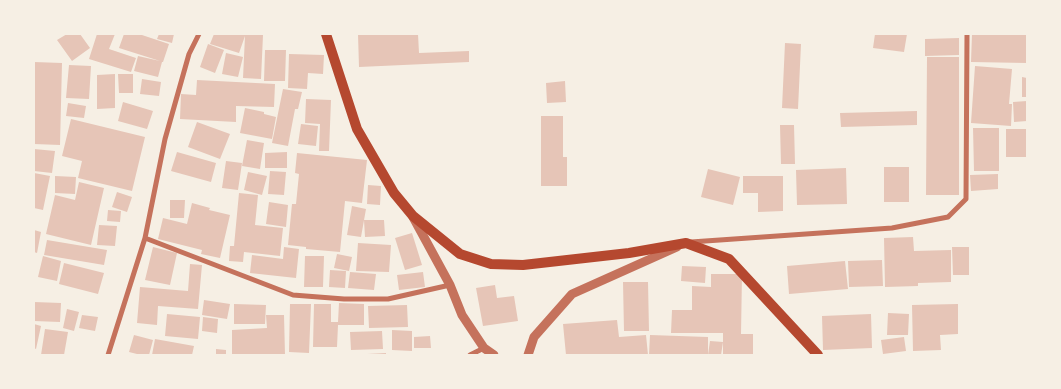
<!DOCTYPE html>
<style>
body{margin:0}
#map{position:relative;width:1061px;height:389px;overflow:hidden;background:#f6efe4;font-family:"Noto Sans",sans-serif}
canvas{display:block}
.frame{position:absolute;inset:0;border:35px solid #f6efe4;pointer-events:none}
</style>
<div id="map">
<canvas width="1061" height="389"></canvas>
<div class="frame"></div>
</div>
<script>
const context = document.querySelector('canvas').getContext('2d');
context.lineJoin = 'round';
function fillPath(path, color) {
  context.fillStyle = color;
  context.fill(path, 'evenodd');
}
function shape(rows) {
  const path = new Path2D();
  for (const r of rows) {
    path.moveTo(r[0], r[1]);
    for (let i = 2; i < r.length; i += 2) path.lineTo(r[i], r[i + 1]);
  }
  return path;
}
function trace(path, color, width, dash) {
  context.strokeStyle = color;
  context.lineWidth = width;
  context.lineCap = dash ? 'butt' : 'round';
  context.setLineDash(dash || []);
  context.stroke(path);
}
fillPath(shape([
 [67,34,80,34,90,48,72,61,57,40],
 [97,34,115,34,109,49,136,58,131,72,89,59],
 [124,34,139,34,169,44,163,62,162,62,158,77,134,71,138,56,160,61,119,48],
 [159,34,174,34,172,43,157,39],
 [214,34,263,35,261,79,243,78,245,36,239,53,210,44],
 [358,34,418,34,419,53,469,51,469,62,359,67],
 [875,34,907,34,904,52,873,48],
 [972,34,1027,34,1027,63,971,62],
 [959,38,959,55,925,56,925,39],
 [785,43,801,44,798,109,782,108],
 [208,44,224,50,215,73,200,67],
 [265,50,286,50,285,81,264,81],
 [226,53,243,57,238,77,222,74],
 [289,54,324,55,323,74,308,73,307,89,288,88],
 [927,57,959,57,959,195,926,195],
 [34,62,62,63,60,145,34,144],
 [69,65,91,66,89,99,66,98],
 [975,66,1012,69,1009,104,1012,104,1011,126,971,123],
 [115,74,115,108,97,109,97,75],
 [118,74,133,74,133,93,119,93],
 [1022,77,1027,78,1027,97,1022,97],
 [142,79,161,82,159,96,140,94],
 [197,80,275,84,274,107,236,106,236,122,180,119,181,94,196,95],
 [565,81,566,102,547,103,546,83],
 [283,89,302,92,298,109,295,109,288,146,272,143],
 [306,99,331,100,329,151,319,151,320,124,305,123],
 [1027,101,1027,121,1014,122,1013,102],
 [123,102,153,111,147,129,118,121],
 [68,103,86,106,84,118,66,116],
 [245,108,264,112,264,114,276,117,272,139,240,133],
 [917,111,917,125,841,127,840,113],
 [541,116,563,116,563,157,567,157,567,186,541,186],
 [71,119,145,137,132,191,78,178,82,161,62,156],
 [197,122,230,134,220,159,188,147],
 [301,124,318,126,316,146,298,144],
 [780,125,794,125,795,164,781,164],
 [973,128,999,128,999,171,974,171],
 [1006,129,1027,129,1027,157,1006,157],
 [247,140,264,143,260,169,242,166],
 [34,149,55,151,52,173,34,171],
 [177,152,216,163,211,182,171,171],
 [287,152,287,168,265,168,265,153],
 [297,153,367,160,362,203,345,201,340,252,306,249,306,247,288,245,292,204,296,204,299,174,295,173],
 [226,161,242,163,238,190,222,188],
 [884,167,909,167,909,202,884,202],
 [846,168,847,204,797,205,796,170],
 [708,169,740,177,733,205,701,197],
 [270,171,286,172,284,195,268,194],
 [248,172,267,176,262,195,244,190],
 [34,173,50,176,43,210,34,208],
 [998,174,998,189,971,191,970,175],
 [55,176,76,177,75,194,55,193],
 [743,176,783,176,783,211,758,212,758,193,743,193],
 [79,182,104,188,91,245,46,234,55,195,75,200],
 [368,185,381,186,380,205,367,204],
 [117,192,132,197,127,212,112,207],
 [239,193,258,195,255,225,283,228,280,256,244,252,243,262,229,261,230,246,234,246],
 [170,200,185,200,184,218,170,218],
 [269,202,288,205,286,227,266,224],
 [192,203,210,208,209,210,230,215,220,258,201,254,202,250,158,239,163,218,187,224],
 [352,206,366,209,361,237,347,235],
 [108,210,121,211,120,222,107,221],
 [364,220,384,220,385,236,365,237],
 [99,225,117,226,115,246,97,245],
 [34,230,41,232,37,253,34,252],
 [412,233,422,265,405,270,395,238],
 [913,237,914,251,951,250,951,282,918,283,918,286,885,287,884,238],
 [47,240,107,250,104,265,44,255],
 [358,243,391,245,389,272,356,271],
 [153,247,177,253,170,285,145,280],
 [284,247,299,249,296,278,250,273,252,255,283,259],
 [952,247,969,247,969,275,953,275],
 [337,254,352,257,349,271,334,268],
 [43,256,61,261,57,281,38,277],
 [305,256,324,256,323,287,304,287],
 [882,260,883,286,849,287,848,261],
 [845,261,848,289,789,294,787,266],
 [64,263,104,273,98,294,59,284],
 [190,264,202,265,198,309,158,306,157,325,137,323,140,287,188,291],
 [682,266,706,267,705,283,681,281],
 [330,270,346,271,345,288,329,287],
 [350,272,376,274,374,290,348,288],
 [423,272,425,287,399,290,397,275],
 [711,274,742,274,741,334,753,334,753,355,723,355,723,333,671,333,672,310,692,310,692,286,711,287],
 [623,282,648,282,649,331,624,331],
 [495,285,497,298,514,296,518,321,483,326,476,288],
 [204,300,230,304,227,319,202,315],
 [34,302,61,303,60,322,34,321],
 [339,303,364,304,364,325,338,325,337,347,313,347,314,304,331,304,331,322,338,322],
 [234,304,266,305,265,324,234,324],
 [290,304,311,304,309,353,289,352],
 [958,304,958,334,940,335,941,350,913,351,912,305],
 [407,305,408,327,369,328,368,306],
 [67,309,79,312,74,331,63,328],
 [888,313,909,314,908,335,887,335],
 [167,314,200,317,198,339,165,336],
 [871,314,872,348,823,350,822,316],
 [82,315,98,317,95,331,79,328],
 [266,315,284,315,285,355,232,355,232,330,267,328],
 [203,317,218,319,217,333,202,331],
 [617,320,619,337,646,335,648,355,566,355,563,324],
 [34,324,41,326,36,349,34,348],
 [45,329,68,332,64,355,41,355],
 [392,330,412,331,412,351,392,350],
 [382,331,383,349,351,350,350,332],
 [134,335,153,340,149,355,141,355,129,352],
 [650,335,708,337,708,355,649,355],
 [430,336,431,348,414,348,414,337],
 [904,337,906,351,883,354,881,340],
 [155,339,194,346,192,355,152,355],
 [710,341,723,342,721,355,708,355],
 [216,349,226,350,226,355,216,355],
 [386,353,386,355,367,355,367,354]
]), '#e6c5b7');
trace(shape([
 [145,238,293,295,344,299,388,299,450,285],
 [691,242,892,228,948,217,966,199,967,34],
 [108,355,145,238,165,139,189,54,199,34],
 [470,355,484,348]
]), '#c5725c', 5);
trace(shape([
 [413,217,450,285,462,315,484,348,494,355],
 [528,355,534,337,572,294,677,247]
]), '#c5725c', 9);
trace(shape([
 [326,34,357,129,394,193,413,216,460,254,491,264,523,265,629,253,686,243,729,259,818,355]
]), '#b5482f', 10);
</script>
